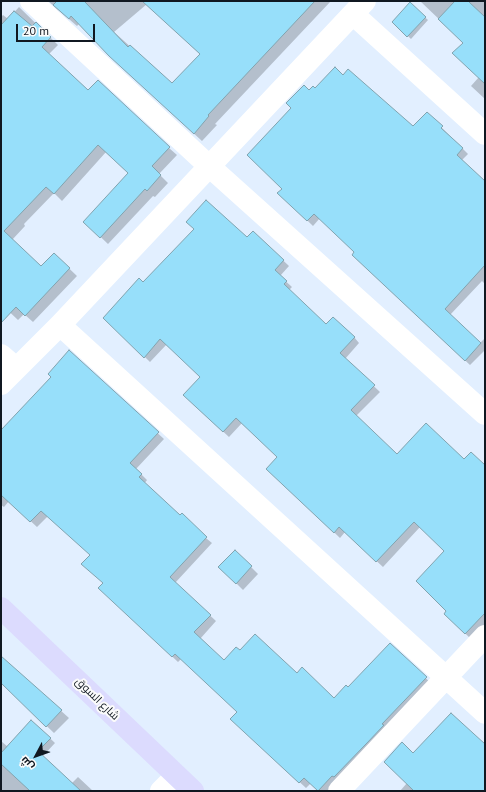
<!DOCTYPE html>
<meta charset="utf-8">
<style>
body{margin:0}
#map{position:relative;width:486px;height:792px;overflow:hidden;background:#e2efff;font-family:"PT Sans",Cairo,sans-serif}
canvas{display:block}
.frame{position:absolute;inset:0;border:2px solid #101821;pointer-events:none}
.north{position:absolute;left:16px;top:736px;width:40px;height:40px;-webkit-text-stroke:3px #fbfbfb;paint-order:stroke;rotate:229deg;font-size:11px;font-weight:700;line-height:16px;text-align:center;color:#101821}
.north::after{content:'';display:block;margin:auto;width:14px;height:18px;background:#101821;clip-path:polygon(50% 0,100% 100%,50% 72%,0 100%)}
.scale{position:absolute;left:16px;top:24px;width:79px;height:18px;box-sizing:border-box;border:2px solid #101821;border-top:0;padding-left:5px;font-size:12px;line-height:14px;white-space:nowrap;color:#101821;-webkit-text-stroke:3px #fbfbfb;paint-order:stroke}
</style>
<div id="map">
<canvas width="486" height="792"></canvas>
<div class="frame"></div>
<div class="north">ش</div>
<div class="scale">20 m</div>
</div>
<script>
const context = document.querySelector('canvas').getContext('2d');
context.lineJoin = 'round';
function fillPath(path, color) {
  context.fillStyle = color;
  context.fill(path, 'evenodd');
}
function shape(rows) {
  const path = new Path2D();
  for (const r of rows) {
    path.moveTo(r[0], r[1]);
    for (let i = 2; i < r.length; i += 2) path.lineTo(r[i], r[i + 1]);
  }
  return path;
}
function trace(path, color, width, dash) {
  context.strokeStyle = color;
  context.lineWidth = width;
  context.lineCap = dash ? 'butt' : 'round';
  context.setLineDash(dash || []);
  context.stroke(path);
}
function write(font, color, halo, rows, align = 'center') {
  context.font = font + ' "PT Sans",Cairo,sans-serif';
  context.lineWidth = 4;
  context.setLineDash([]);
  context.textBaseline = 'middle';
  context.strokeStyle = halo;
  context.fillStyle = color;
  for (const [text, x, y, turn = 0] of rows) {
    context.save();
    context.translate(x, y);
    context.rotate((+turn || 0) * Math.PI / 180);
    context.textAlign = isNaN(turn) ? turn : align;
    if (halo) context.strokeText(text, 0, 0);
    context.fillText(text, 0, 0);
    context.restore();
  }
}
fillPath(shape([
 [48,1,331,1,215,124,217,125,202,141,118,64,79,24,77,26],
 [147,4,201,55,172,84,114,32],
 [420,1,485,1,485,99,471,86,479,77,464,43],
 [410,4,428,20,411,39,393,22],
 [19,7,58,45,48,55,88,92,169,148,177,155,159,174,168,183,155,197,153,196,108,244,85,222,129,173,106,152,62,201,54,193,24,224,25,226,12,240,41,268,54,254,77,276,33,322,24,314,18,320,1,304,1,17,3,15,8,19],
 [309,91,413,128,427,113,468,154,461,161,485,183,485,284,482,281,450,315,480,343,485,338,485,350,470,365,358,260,355,252,320,218,313,226,279,193,283,189],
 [253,232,289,266,280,276,292,287,289,290,326,325,354,337,359,343,345,359,380,392,356,416,397,455,464,461,485,466,485,625,471,639,445,614,448,611,446,551,420,527,383,567,345,532,340,538,273,474,278,457,242,423,229,437,190,401,201,377,167,344,150,362,105,318,143,284,247,239],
 [69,352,164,439,136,469,147,480,144,484,180,517,212,543,175,583,216,621,200,639,224,662,297,675,334,699,348,689,390,645,432,684,329,791,320,791,311,783,306,788,238,725,238,712,181,659,178,662,106,594,104,584,91,555,48,516,37,527,9,501,4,507,1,505,1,432,52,377],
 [235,551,258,574,243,590,220,567],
 [1,657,69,718,54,733,1,682],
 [32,721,55,743,42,757,71,784,78,777,93,791,1,791,1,741,8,747],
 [413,754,485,759,485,791,400,791,407,783]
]), '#0003');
const building = shape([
 [57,1,86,1,85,2,128,47,130,45,172,83,200,54,142,1,315,1,208,115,209,116,194,134,109,56,71,16,69,19,53,5,57,1],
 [455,1,468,1,485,17,485,84,452,53,463,43,438,19,455,1],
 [410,2,426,17,407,37,392,22,410,2],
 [14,11,32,26,36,22,51,37,42,47,88,90,98,80,170,147,152,166,161,175,147,191,145,189,100,238,83,222,128,173,98,145,54,194,46,187,4,231,41,266,54,253,70,268,25,316,16,307,1,323,1,25,14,11],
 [335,67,343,75,348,69,413,126,427,112,443,126,441,128,463,148,457,155,485,181,485,265,445,309,481,343,465,361,352,255,354,252,314,214,307,221,277,193,282,189,247,155,291,108,286,103,304,85,309,90,313,86,315,88,335,67],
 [206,200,247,237,253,231,284,260,275,270,287,281,284,284,326,324,333,317,355,337,340,353,375,385,351,410,397,454,426,423,464,459,471,452,485,465,485,613,465,634,444,614,446,611,416,581,444,551,414,522,376,562,339,527,334,533,266,469,277,457,236,418,223,432,183,395,200,377,160,339,144,358,103,318,139,278,143,282,194,229,186,222,206,200],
 [69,350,159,432,130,463,142,474,139,477,180,515,182,513,207,537,170,577,211,615,194,632,224,660,236,647,240,650,255,634,297,673,302,667,334,698,346,685,348,687,390,643,427,677,382,724,384,725,366,744,334,777,332,776,318,791,304,778,299,783,230,719,237,712,175,654,172,657,98,588,103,583,81,564,90,555,41,511,30,522,1,495,1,430,51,377,48,374,69,350],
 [235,550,252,566,236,584,218,567,235,550],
 [1,656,62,710,46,727,1,683,1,656],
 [451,713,485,744,485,791,414,791,384,762,402,742,413,753,451,713],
 [31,720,51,738,38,751,81,791,30,791,1,764,1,753,31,720]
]);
fillPath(building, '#97dffa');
trace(building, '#81a3af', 1);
trace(shape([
 [31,1,209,166,485,414],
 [353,14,485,134],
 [60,325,485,713],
 [1,355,16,368],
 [1,384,60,325,365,1],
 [161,791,176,776],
 [339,791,485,636]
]), '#fff', 22);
trace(shape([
 [1,608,193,791]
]), '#dcdbfe', 22);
write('11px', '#101821', '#fbfbfb', [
 ["شارع السوق",97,699,44]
]);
</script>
